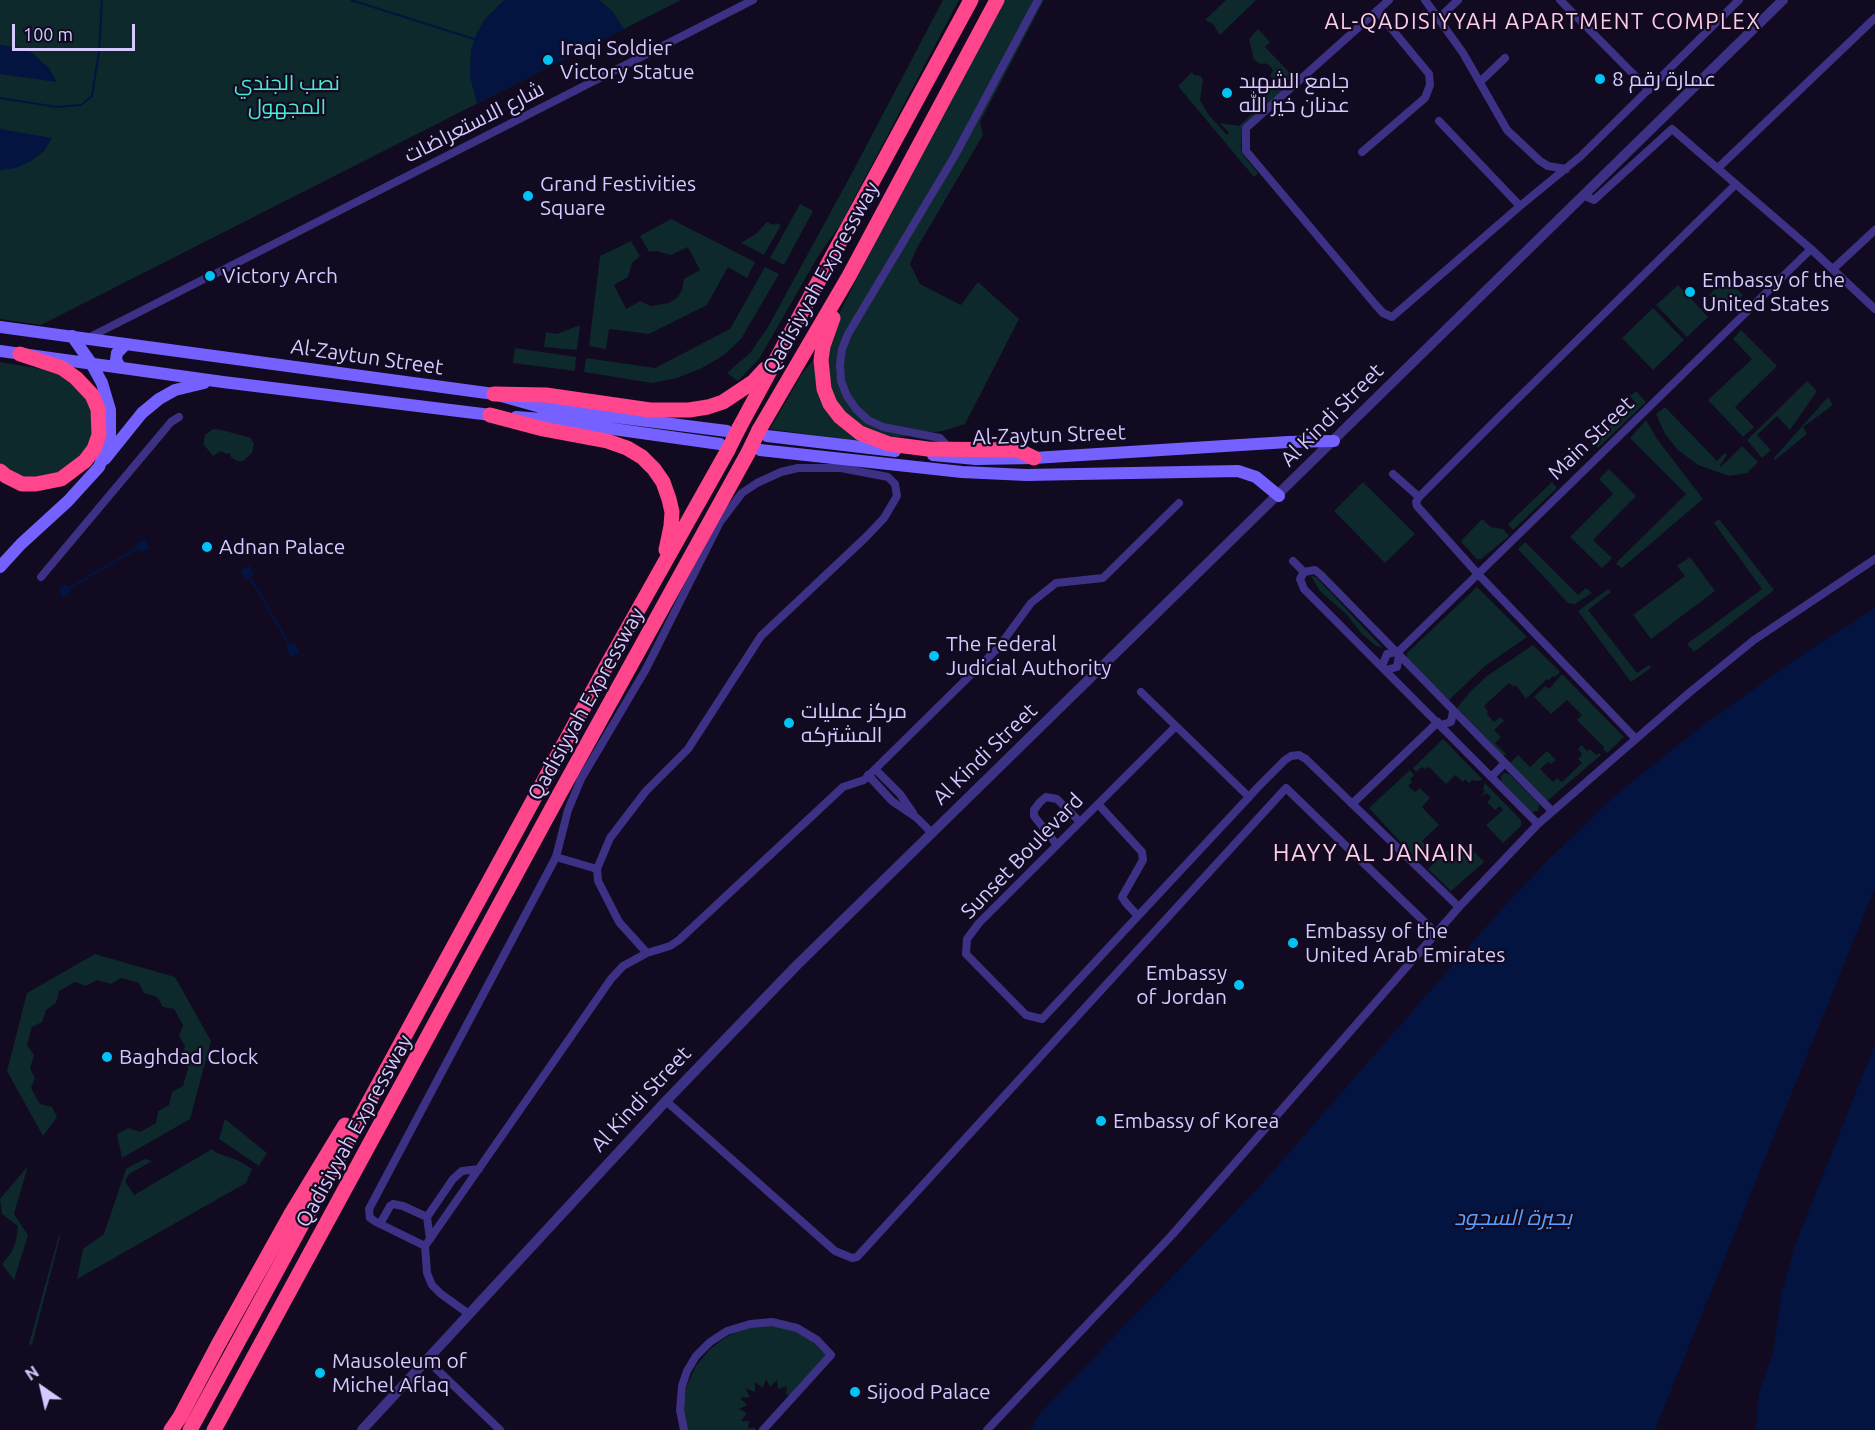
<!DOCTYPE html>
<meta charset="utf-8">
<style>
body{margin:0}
#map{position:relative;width:1875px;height:1430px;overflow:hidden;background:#110a20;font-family:Ubuntu,sans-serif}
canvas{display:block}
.north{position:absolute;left:12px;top:1358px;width:60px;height:60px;-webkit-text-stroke:4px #110a20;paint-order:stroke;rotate:326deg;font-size:16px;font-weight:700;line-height:24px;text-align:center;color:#d5caff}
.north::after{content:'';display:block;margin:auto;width:21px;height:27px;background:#d5caff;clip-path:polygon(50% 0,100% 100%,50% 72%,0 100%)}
.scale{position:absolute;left:12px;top:24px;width:123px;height:27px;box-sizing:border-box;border:3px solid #d5caff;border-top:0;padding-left:8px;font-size:18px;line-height:21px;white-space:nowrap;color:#d5caff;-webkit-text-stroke:4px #110a20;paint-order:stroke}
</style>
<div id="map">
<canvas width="1875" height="1430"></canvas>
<div class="north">N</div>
<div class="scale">100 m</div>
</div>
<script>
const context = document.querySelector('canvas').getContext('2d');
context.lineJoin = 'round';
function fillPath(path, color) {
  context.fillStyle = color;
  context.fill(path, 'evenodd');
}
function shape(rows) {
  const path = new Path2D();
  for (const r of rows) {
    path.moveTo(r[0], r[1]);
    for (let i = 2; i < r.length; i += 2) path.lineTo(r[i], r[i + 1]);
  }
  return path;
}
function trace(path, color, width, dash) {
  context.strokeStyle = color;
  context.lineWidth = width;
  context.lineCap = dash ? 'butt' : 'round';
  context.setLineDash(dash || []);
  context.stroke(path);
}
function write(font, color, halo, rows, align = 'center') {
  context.font = font + ' Ubuntu,Cairo,sans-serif';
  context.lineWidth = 4.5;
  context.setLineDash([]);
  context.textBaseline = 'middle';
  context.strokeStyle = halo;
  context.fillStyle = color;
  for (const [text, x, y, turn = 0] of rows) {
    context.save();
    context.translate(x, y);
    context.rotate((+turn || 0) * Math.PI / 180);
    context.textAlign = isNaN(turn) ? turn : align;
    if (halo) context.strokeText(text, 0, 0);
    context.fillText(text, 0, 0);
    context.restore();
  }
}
fillPath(shape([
 [0,0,681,0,41,325,0,319],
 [943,0,959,0,840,225,817,258,759,359,738,381,727,373,750,353,768,327,852,173],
 [1003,0,1044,0,980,122,983,135,917,248,910,264,920,284,961,305,978,282,1019,319,978,399,965,424,943,431,862,442,770,429,803,372,825,347,831,330,892,209],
 [1226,0,1256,0,1220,35,1213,24,1205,20],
 [1258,29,1270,42,1265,47,1292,75,1293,79,1276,83,1270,76,1273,70,1269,65,1264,63,1262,65,1254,60,1249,39],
 [1192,72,1194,75,1201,76,1203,80,1200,100,1208,114,1227,135,1229,133,1220,123,1239,126,1259,107,1260,90,1288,83,1291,86,1242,130,1241,148,1243,155,1258,173,1254,177,1178,86],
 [800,204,813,211,784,265,770,258],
 [671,219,755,262,747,278,728,267,707,305,649,334,609,329,606,349,589,346,600,256,631,241,640,256,632,263,628,277,614,285,626,309,640,301,651,306,669,303,677,298,682,290,684,279,700,270,688,247,671,255,656,251,649,252,640,236],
 [767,222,774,225,776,223,781,225,764,255,741,243,757,233],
 [765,267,779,274,741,339,724,355,702,368,677,378,652,383,584,372,586,358,655,368,730,329],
 [1725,278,1743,295,1726,312,1709,295],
 [1678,285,1708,317,1687,337,1656,305],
 [1653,308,1684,340,1653,370,1622,338],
 [580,325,577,350,544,347,546,332,557,334],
 [1741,330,1777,366,1735,407,1754,427,1743,437,1708,400,1752,359,1733,339],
 [515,348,576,357,575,371,513,363],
 [0,362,42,369,59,374,69,381,85,396,90,406,94,428,86,450,62,472,28,478,7,470,0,463],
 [1807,381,1817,391,1790,430,1777,416,1757,435,1771,450,1762,458,1747,440],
 [1636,391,1646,402,1598,448,1589,439,1599,429,1603,432,1635,402,1630,396],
 [1828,397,1833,405,1803,427,1807,434,1775,460,1774,458],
 [1665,407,1717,461,1725,453,1727,455,1720,465,1721,467,1742,446,1758,462,1747,473,1729,476,1698,465,1678,450,1665,434,1656,414],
 [1646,420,1657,439,1703,499,1622,568,1616,564,1619,560,1686,494,1630,438],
 [213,429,222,430,251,438,254,444,252,453,243,461,237,461,231,457,230,453,226,454,221,451,213,456,204,445,204,440,205,435],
 [1609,469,1636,496,1593,540,1612,558,1602,568,1570,537,1613,494,1599,479],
 [1363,482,1415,534,1385,563,1334,511],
 [1552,482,1557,488,1513,530,1508,524],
 [1482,519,1491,527,1503,529,1509,536,1481,559,1477,559,1462,543,1462,540],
 [1719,519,1774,590,1694,652,1687,644,1762,589,1714,523],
 [1525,542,1578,595,1586,588,1592,593,1575,604,1568,603,1518,549],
 [1690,557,1715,591,1651,639,1633,615,1685,576,1677,566],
 [1311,576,1316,577,1383,648,1376,646,1362,634,1347,615,1320,591],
 [1477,587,1527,637,1485,666,1449,700,1407,658,1407,653],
 [1608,589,1611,592,1588,610,1637,673,1649,665,1651,668,1631,682,1578,611],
 [1533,645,1560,672,1555,677,1553,676,1549,680,1547,679,1526,699,1516,685,1514,687,1509,683,1484,706,1488,711,1487,714,1494,722,1500,717,1504,721,1494,730,1501,737,1495,743,1506,754,1503,757,1457,708,1470,692,1487,676],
 [1562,674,1624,737,1607,753,1603,749,1604,747,1577,720,1582,715,1567,700,1551,714,1534,697,1545,686,1549,689],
 [1443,739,1483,780,1477,781,1472,780,1469,783,1465,779,1463,782,1455,775,1446,784,1429,767,1425,769,1422,767,1416,772,1413,768],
 [1582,745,1587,751,1590,749,1596,755,1599,753,1601,755,1547,801,1509,764,1518,755,1530,767,1547,751,1556,760,1551,764,1548,762,1540,769,1553,782,1557,778,1562,782,1582,763,1578,759,1582,754,1578,749],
 [1410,770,1414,775,1410,779,1412,782,1408,786,1415,792,1420,788,1430,798,1422,807,1439,825,1422,841,1428,848,1420,856,1422,858,1418,861,1369,808],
 [1504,773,1509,774,1539,804,1538,811,1531,812,1501,781,1501,776],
 [1485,783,1521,820,1521,826,1503,843,1486,825,1503,810,1500,806,1495,810,1487,802,1491,798,1487,793,1481,796,1485,791,1483,789],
 [1468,845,1484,862,1451,891,1428,869,1447,851,1455,858],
 [95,954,175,977,211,1041,190,1119,122,1158,117,1134,128,1128,140,1132,156,1123,158,1111,169,1105,172,1092,183,1086,188,1068,181,1059,185,1046,179,1036,183,1025,174,1009,163,1007,157,997,144,993,139,983,121,978,111,984,97,980,86,986,75,982,59,991,56,1003,46,1010,42,1022,32,1027,27,1045,34,1055,30,1068,35,1078,31,1088,40,1104,52,1107,57,1117,43,1136,7,1071,27,993],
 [225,1119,267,1153,259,1166,219,1139],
 [212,1149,217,1153,237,1160,252,1169,246,1183,77,1279,83,1249,104,1234,126,1169,144,1159,152,1161,129,1174,125,1181,134,1195],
 [28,1166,14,1214,28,1235,14,1280,2,1264,11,1253,16,1241,18,1226,2,1214,0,1199],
 [59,1235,60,1237,32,1345,29,1344],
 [766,1324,787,1327,806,1336,827,1356,790,1396,786,1394,787,1386,778,1389,777,1380,770,1387,766,1379,763,1388,755,1382,755,1392,745,1388,750,1397,740,1398,747,1405,739,1409,747,1413,741,1421,749,1421,748,1429,755,1427,756,1430,686,1430,683,1406,687,1385,696,1366,709,1350,726,1337,745,1328]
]), '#0d292b');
fillPath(shape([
 [504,0,599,0,613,12,624,29,477,103,470,77,471,50,476,35,485,19],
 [0,45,21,48,31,52,49,68,57,82,0,74],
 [0,129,52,138,44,151,31,161,16,168,0,170],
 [145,539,150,548,141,553,138,549,70,589,71,592,63,598,58,589,66,584,69,587,137,547,136,544],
 [249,565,254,574,251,577,291,645,294,643,300,652,291,657,286,648,289,646,249,578,245,580,240,571],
 [1875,608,1875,888,1655,1430,1031,1430,1039,1414,1258,1188,1499,912,1547,861,1618,793,1703,725,1806,652],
 [1875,1044,1875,1430,1756,1430,1759,1392,1773,1353,1781,1296,1795,1245]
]), '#041440');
trace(shape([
 [351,0,474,39],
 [0,98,57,107,81,105,92,96,99,51,102,0]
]), '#041440', 2);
trace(shape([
 [1389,0,1246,128,1246,151,1374,303,1383,313,1392,317,1520,206,1581,156,1739,0],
 [1425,0,1463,53,1507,130,1540,161,1548,166,1566,169],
 [1560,0,1649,90],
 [1439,18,1458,0],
 [1480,82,1505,58],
 [1439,121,1520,206],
 [1362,152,1425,98,1430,85,1429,74,1377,11],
 [1718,168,1875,18],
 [1583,195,1594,200,1672,129,1811,249,1875,309],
 [1833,269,1875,230],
 [211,276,753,0],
 [88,338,210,276],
 [951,450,940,438,883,427,868,420,856,409,847,396,841,381,840,365,842,349,848,334,954,157,1038,0],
 [1393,474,1419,497],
 [1293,561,1304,572],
 [41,577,171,422,179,417],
 [1397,653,1811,249],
 [1382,666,1387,654,1396,652],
 [1386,670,1397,667,1399,655],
 [1141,692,1176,726],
 [1440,725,1451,722,1453,712],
 [1636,739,1477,573,1417,506,1416,502,1419,497,1498,418,1736,184],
 [875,769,900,794,913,813],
 [868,775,892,801,917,818,932,833],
 [1491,777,1505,763],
 [1249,797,1176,726,979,923,967,939,966,954,1026,1015,1042,1019,1138,916,1249,797,1259,786,1285,760,1291,756,1299,755,1306,759,1459,907],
 [1098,804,1142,852,1143,860,1122,897,1126,903,1138,916],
 [1352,804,1438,722],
 [1538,824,1304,589,1300,579,1304,572,1315,570,1320,574,1552,811],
 [1057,845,1034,816,1034,810,1040,802,1046,797,1057,799,1080,822],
 [556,857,568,810,581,779,646,669,720,522,742,493,757,483,781,472,798,468,841,468,888,477,895,484,897,496,884,518,866,537,761,636,688,749,646,791,610,838,597,869,598,881,619,922,647,953,670,946,679,940,843,787,864,780,998,648,1031,603,1056,583,1103,578,1179,503],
 [597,869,556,857,369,1209,370,1218,376,1222,425,1246,611,979,623,966,647,953],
 [666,1101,835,1251,852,1258,857,1257,1286,788,1436,933],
 [427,1217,453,1179,462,1171,479,1169],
 [380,1224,390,1206,393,1204,403,1206,427,1217,430,1239],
 [425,1246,427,1273,432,1285,441,1294,469,1314],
 [427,1360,500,1430],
 [684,1430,680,1410,682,1386,687,1371,696,1356,710,1342,727,1331,750,1324,772,1322,797,1328,817,1340,831,1355,763,1430],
 [987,1430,1172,1235,1459,907,1538,824,1690,692,1754,640,1875,559]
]), '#3c3184', 8);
trace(shape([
 [362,1430,666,1101,796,966,1783,0]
]), '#3c3184', 10);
trace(shape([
 [0,327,494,394,544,408,727,431],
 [0,351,223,382,499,416],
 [120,367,116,360,117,353,126,344],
 [516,417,542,419,720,444],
 [767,436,895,451],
 [760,450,962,472,1026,475,1238,471,1256,477,1279,496],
 [933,455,976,459,1034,458,1288,442,1334,441],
 [105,459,142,413,159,399,175,390,204,383],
 [0,567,21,544,68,501,99,467,110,439,110,410,102,383,91,363,72,336]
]), '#7561ff', 12);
trace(shape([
 [833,318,823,346,821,360,824,389,830,404,840,417,860,433,889,444,928,449,1018,450,1034,458],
 [494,394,546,395,650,410,689,410,708,407,723,402,753,382,765,369],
 [490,415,543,429,607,441,627,448,642,457,654,469,663,482,669,499,672,512,671,526,666,550],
 [739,428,971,0],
 [759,430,849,276,997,0],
 [0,471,6,476,22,484,36,484,61,479,85,461,94,449,99,435,98,409,92,395,76,378,62,368,20,354],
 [171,1430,180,1417,218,1345,291,1214,345,1125],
 [190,1430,602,674,728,450],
 [214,1430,559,795,748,453]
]), '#ff458b', 15);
trace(shape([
 [728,450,739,428],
 [748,453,759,430]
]), '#ff458b', 15);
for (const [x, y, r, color] of [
 [548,60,6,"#00c3f5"],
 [1600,79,6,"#00c3f5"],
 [1227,93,6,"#00c3f5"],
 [528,196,6,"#00c3f5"],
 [210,276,6,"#00c3f5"],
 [1690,292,6,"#00c3f5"],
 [207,547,6,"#00c3f5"],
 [934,656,6,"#00c3f5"],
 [789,723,6,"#00c3f5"],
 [1293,943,6,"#00c3f5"],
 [1239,985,6,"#00c3f5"],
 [107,1057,6,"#00c3f5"],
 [1101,1121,6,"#00c3f5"],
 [320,1373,6,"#00c3f5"],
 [855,1392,6,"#00c3f5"]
]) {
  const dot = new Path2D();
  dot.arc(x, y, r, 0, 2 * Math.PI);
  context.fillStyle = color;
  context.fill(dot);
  trace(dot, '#110a20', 2);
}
write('21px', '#d5caff', '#110a20', [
 ["Iraqi Soldier",560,48],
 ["Victory Statue",560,72],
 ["عمارة رقم 8",1612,79],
 ["جامع الشهيد",1239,81],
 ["عدنان خير الله",1239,105],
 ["Grand Festivities",540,184],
 ["Square",540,208],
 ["Victory Arch",222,276],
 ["Embassy of the",1702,280],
 ["United States",1702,304],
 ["Adnan Palace",219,547],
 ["The Federal",946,644],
 ["Judicial Authority",946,668],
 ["مركز عمليات",801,711],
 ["المشتركه",801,735],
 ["Embassy of the",1305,931],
 ["United Arab Emirates",1305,955],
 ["Embassy",1227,973,"right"],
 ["of Jordan",1227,997,"right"],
 ["Baghdad Clock",119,1057],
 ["Embassy of Korea",1113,1121],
 ["Mausoleum of",332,1361],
 ["Michel Aflaq",332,1385],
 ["Sijood Palace",867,1392]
], 'left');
write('21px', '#4aead3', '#110a20', [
 ["نصب الجندي",287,83],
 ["المجهول",287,107]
]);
write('21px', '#d5caff', '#110a20', [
 ["شارع الاستعراضات",474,122,-27],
 ["Qadisiyyah Expressway",821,278,-61],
 ["Al-Zaytun Street",367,357,8],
 ["Al Kindi Street",1332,415,-45],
 ["Al-Zaytun Street",1049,435,-2],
 ["Main Street",1591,438,-44],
 ["Qadisiyyah Expressway",586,704,-61],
 ["Al Kindi Street",985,754,-44],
 ["Sunset Boulevard",1022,856,-46],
 ["Al Kindi Street",641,1099,-47],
 ["Qadisiyyah Expressway",354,1131,-61]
]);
context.letterSpacing = '1.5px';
write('22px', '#ffcce7', '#110a20', [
 ["AL-QADISIYYAH APARTMENT COMPLEX",1543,22]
]);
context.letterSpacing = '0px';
write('italic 22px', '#58a0ff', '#110a20', [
 ["بحيرة السجود",1513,1218]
]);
context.letterSpacing = '1.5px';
write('24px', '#ffcce7', '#110a20', [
 ["HAYY AL JANAIN",1374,853]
]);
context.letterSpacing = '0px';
</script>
